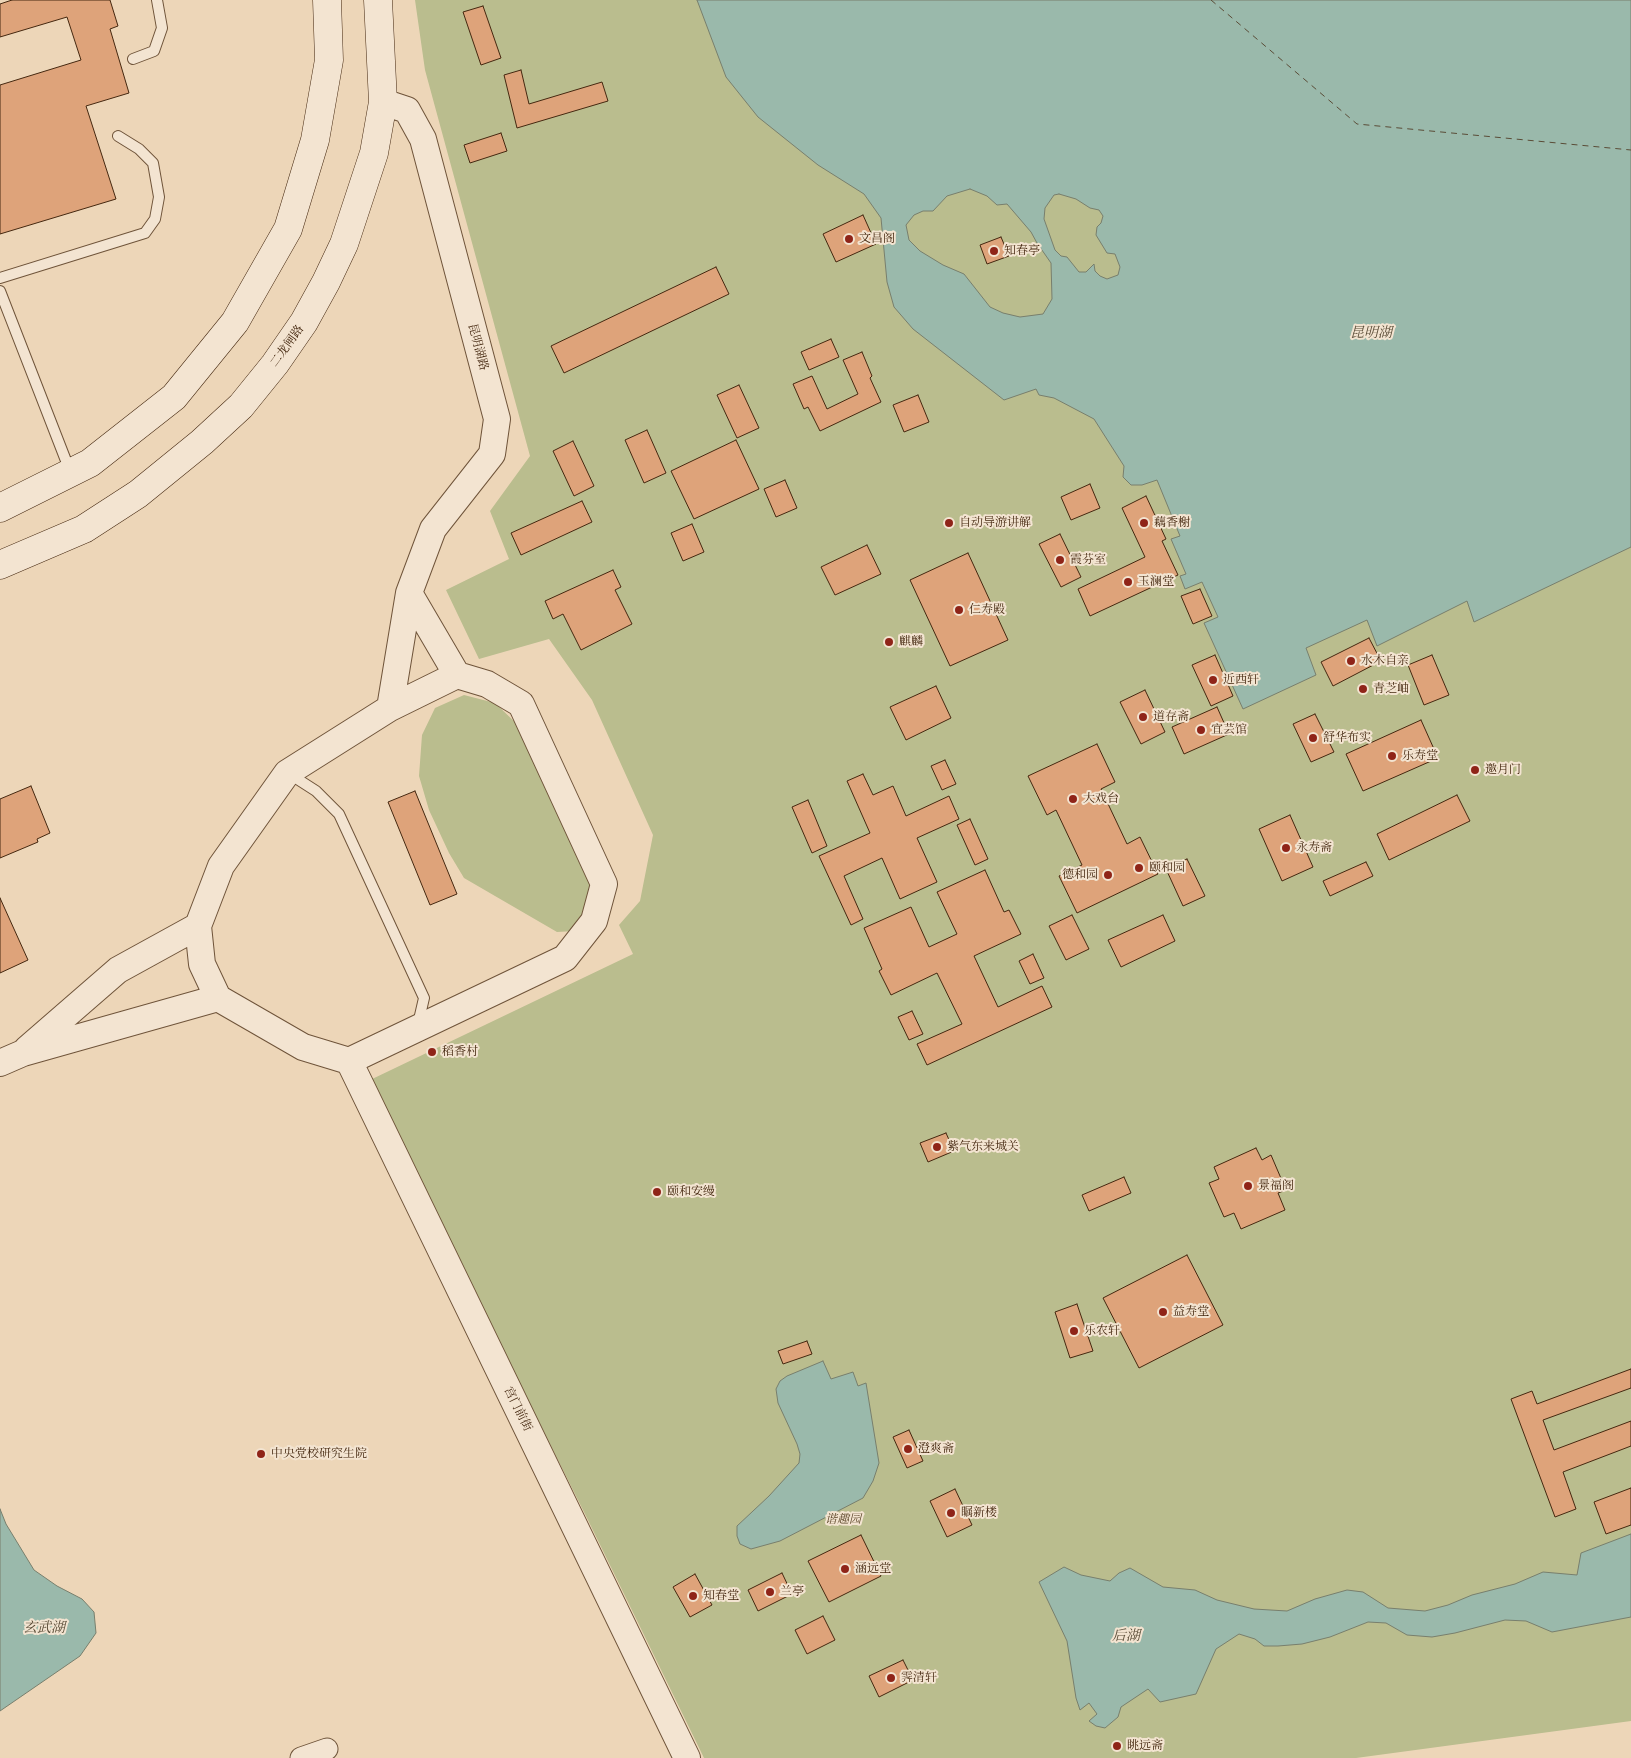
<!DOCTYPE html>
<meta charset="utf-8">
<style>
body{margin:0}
canvas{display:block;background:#edd6b8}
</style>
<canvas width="1631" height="1758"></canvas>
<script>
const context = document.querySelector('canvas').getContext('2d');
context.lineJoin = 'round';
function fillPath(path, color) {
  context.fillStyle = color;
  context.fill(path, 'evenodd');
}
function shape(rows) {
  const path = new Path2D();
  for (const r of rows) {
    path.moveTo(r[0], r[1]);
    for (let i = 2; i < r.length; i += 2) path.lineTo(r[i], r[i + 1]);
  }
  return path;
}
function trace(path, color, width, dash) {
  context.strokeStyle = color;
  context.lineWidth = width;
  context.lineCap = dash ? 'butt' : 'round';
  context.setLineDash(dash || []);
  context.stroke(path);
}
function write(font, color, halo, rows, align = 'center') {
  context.font = font + ' "Libre Caslon Text","Noto Serif SC",serif';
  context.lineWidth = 4;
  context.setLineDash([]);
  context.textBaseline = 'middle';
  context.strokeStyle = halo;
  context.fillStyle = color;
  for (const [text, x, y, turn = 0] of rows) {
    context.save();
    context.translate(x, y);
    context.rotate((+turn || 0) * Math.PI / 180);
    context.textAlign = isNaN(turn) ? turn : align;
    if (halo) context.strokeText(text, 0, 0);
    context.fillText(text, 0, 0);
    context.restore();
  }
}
fillPath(shape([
 [415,0,1631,0,1631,1721,1356,1758,704,1758,586,1516,368,1081,633,954,619,925,640,901,653,835,592,700,549,639,479,659,446,590,509,559,490,511,530,456,425,70],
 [464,695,495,703,518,725,591,881,588,905,575,931,557,932,464,878,449,853,429,810,419,776,422,735,435,708]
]), '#babd8e');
const water = shape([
 [697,0,1631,0,1631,547,1474,622,1467,601,1377,646,1367,620,1306,648,1316,675,1243,709,1204,623,1218,617,1202,582,1185,589,1180,576,1186,574,1171,539,1180,536,1157,480,1142,485,1131,485,1123,477,1124,466,1094,419,1054,398,1039,395,1036,389,1004,400,913,329,894,307,887,282,881,218,864,194,818,165,758,117,726,77,697,0],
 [970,189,987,196,997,205,1007,204,1031,232,1037,243,1051,263,1052,299,1043,314,1020,317,1003,313,990,307,964,274,943,265,920,251,909,240,906,225,914,215,923,211,933,211,947,196,970,189],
 [1059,194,1076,199,1090,208,1099,210,1103,216,1101,223,1097,227,1096,235,1107,253,1115,254,1120,267,1118,275,1107,279,1100,276,1095,271,1094,264,1086,272,1079,272,1067,257,1061,256,1055,250,1044,219,1045,208,1054,195,1059,194],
 [823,1361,831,1379,853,1372,858,1386,866,1383,879,1463,873,1481,863,1498,780,1541,751,1549,740,1544,737,1536,737,1526,769,1496,799,1463,800,1454,797,1444,778,1403,776,1389,780,1381,787,1376,823,1361],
 [0,1509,6,1524,34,1570,57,1586,82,1599,94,1612,96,1633,80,1656,0,1711,0,1509],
 [1631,1534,1631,1617,1552,1632,1526,1621,1505,1620,1455,1633,1432,1637,1407,1635,1386,1623,1368,1622,1330,1637,1302,1644,1278,1646,1264,1646,1255,1639,1239,1634,1216,1649,1196,1694,1160,1702,1148,1689,1121,1707,1118,1717,1105,1728,1096,1726,1089,1721,1097,1714,1089,1703,1080,1710,1076,1698,1067,1641,1039,1582,1064,1567,1081,1575,1110,1581,1119,1573,1130,1568,1163,1587,1195,1590,1217,1600,1254,1609,1287,1611,1315,1599,1347,1590,1363,1592,1388,1608,1425,1611,1448,1605,1472,1595,1515,1584,1543,1572,1577,1575,1581,1553,1631,1534]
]);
fillPath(water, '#9ab9ab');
trace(water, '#787f6d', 1);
trace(shape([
 [1211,0,1357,124,1631,150]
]), '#5a4c37', 1, [6, 5]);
const building = shape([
 [12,0,110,0,118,26,110,29,129,93,86,106,116,199,0,234,0,85,81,60,67,17,0,37,0,4,12,0],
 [483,6,501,58,481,65,463,12,483,6],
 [521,70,529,104,602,82,608,101,517,128,504,75,521,70],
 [501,133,507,151,470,163,464,145,501,133],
 [863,215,876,244,836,262,823,234,863,215],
 [1001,237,1009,256,987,264,980,245,1001,237],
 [716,267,729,294,564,373,551,346,716,267],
 [831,339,839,357,809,370,801,352,831,339],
 [862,352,872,376,870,378,881,402,820,431,808,407,804,409,793,384,812,376,827,409,858,394,843,360,862,352],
 [739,385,759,428,737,438,717,395,739,385],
 [918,395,929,422,904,432,893,405,918,395],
 [647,430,666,473,644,483,625,440,647,430],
 [736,440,759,489,694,519,671,471,736,440],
 [573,441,594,486,574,496,553,451,573,441],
 [785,480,797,508,776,517,764,489,785,480],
 [1090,484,1100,508,1071,520,1061,497,1090,484],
 [1146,496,1166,539,1162,541,1178,575,1090,616,1078,589,1145,557,1122,508,1146,496],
 [582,501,592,522,521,555,511,533,582,501],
 [692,524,704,552,683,561,671,533,692,524],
 [1060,534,1081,577,1061,587,1039,544,1060,534],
 [867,545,881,574,835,595,821,567,867,545],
 [968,553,1008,640,950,666,910,580,968,553],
 [613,570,621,587,615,590,632,624,581,650,563,614,553,619,545,601,613,570],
 [1200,589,1212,616,1193,624,1181,596,1200,589],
 [1369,638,1381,661,1333,686,1321,662,1369,638],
 [1215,655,1233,696,1211,706,1192,665,1215,655],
 [1432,655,1449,695,1424,705,1408,665,1432,655],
 [936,686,951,718,906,740,890,707,936,686],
 [1145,690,1165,732,1141,744,1120,702,1145,690],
 [1217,707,1229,734,1184,754,1172,727,1217,707],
 [1315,714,1334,752,1311,762,1293,724,1315,714],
 [1421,720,1438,758,1363,791,1346,754,1421,720],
 [1097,744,1115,782,1101,789,1127,844,1140,837,1158,874,1077,913,1059,876,1082,865,1056,810,1047,815,1028,776,1097,744],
 [945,760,956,784,942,790,931,766,945,760],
 [863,774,873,795,893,786,906,816,949,796,959,819,917,838,937,882,900,899,882,858,844,876,863,919,851,925,819,856,870,833,847,781,863,774],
 [31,786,50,833,37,839,38,842,0,858,0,799,31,786],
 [415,791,457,894,430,905,388,802,415,791],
 [1457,795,1470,821,1389,860,1377,834,1457,795],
 [808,800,827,846,812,853,792,807,808,800],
 [1290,815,1313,867,1282,881,1259,829,1290,815],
 [970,819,988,859,975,865,957,825,970,819],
 [1187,859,1205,896,1183,906,1166,869,1187,859],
 [1366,862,1373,876,1330,896,1323,881,1366,862],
 [985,870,1004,912,1009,910,1021,934,974,956,998,1007,1042,986,1052,1007,927,1065,917,1044,962,1024,937,973,891,995,879,971,882,969,864,928,911,907,929,947,957,934,937,892,985,870],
 [0,898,28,960,0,973,0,898],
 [1072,915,1089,949,1066,960,1049,926,1072,915],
 [1163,915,1175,941,1121,967,1108,940,1163,915],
 [1033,954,1044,978,1030,984,1019,961,1033,954],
 [912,1011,923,1034,909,1040,898,1017,912,1011],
 [946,1133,954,1151,928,1162,920,1143,946,1133],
 [1256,1148,1262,1160,1271,1155,1286,1190,1278,1193,1285,1210,1241,1229,1234,1213,1224,1217,1209,1183,1219,1179,1214,1167,1256,1148],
 [1124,1177,1131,1193,1089,1211,1082,1195,1124,1177],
 [1187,1255,1223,1325,1139,1368,1103,1298,1187,1255],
 [1077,1304,1093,1351,1070,1358,1055,1312,1077,1304],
 [807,1341,812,1354,783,1364,778,1351,807,1341],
 [1631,1369,1631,1388,1543,1420,1554,1450,1631,1421,1631,1446,1563,1472,1576,1509,1555,1517,1511,1399,1532,1391,1537,1404,1631,1369],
 [909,1430,923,1461,907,1468,893,1437,909,1430],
 [1631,1488,1631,1525,1606,1534,1594,1502,1631,1488],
 [955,1489,972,1525,947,1537,930,1501,955,1489],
 [861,1535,881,1576,829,1602,808,1561,861,1535],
 [782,1573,792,1594,758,1611,748,1590,782,1573],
 [695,1574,712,1605,690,1617,673,1587,695,1574],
 [823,1616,835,1640,807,1654,795,1630,823,1616],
 [903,1660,913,1680,879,1697,869,1676,903,1660]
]);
fillPath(building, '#dea37a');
trace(building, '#452810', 1);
const service = shape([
 [133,59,154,51,162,28,157,0],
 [0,278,145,233,155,219,159,197,153,163,139,149,118,136],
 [0,291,70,471],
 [288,773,316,791,339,814,424,998,418,1024]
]);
const minor = shape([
 [301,1758,327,1749]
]);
const tertiary = shape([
 [383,102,407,110,423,139,497,419,492,454,433,529,409,593,390,708],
 [409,593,457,675],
 [457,675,487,684,521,704,604,884,594,921,565,958,349,1061,303,1047,218,998,202,964,198,926,221,866,287,773,390,708,457,675],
 [27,1049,118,970,198,926],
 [349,1061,687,1758],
 [0,1063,23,1053,218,998]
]);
const secondary = shape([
 [0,508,90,463,174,397,235,322,288,229,315,140,329,60,327,0],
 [0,565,84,529,138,494,202,442,241,406,275,364,304,322,326,282,344,244,374,153,383,102,378,0]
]);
trace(service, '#6f543a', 12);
trace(minor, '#6f543a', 23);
trace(tertiary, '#6f543a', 28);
trace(secondary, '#452810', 29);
trace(service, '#f3e4d1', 10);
trace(minor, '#f3e4d1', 21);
trace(tertiary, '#f3e4d1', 26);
trace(secondary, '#f3e4d1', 28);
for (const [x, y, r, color] of [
 [849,239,5,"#8f2418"],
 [994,251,5,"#8f2418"],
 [949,523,5,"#8f2418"],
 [1144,523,5,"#8f2418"],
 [1060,560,5,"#8f2418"],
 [1128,582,5,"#8f2418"],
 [959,610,5,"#8f2418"],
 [889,642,5,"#8f2418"],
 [1351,661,5,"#8f2418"],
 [1213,680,5,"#8f2418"],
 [1363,689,5,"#8f2418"],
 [1143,717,5,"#8f2418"],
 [1201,730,5,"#8f2418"],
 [1313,738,5,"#8f2418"],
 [1392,756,5,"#8f2418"],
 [1475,770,5,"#8f2418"],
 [1073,799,5,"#8f2418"],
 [1286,848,5,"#8f2418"],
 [1139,868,5,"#8f2418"],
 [1108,875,5,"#8f2418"],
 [432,1052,5,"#8f2418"],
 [937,1147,5,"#8f2418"],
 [1248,1186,5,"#8f2418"],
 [657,1192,5,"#8f2418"],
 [1163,1312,5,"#8f2418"],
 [1074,1331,5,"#8f2418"],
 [908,1449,5,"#8f2418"],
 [261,1454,5,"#8f2418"],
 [951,1513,5,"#8f2418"],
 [845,1569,5,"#8f2418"],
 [770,1592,5,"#8f2418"],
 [693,1596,5,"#8f2418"],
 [891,1678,5,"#8f2418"],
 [1117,1746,5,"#8f2418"]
]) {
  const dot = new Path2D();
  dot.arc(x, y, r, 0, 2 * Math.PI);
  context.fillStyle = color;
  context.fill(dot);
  trace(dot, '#f3e4d1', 2);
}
write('12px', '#452810', '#f3e4d1', [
 ["文昌阁",859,239],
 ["知春亭",1004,251],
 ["自动导游讲解",959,523],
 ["藕香榭",1154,523],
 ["霞芬室",1070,560],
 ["玉澜堂",1138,582],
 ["仁寿殿",969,610],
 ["麒麟",899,642],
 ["水木自亲",1361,661],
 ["近西轩",1223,680],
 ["青芝岫",1373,689],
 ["道存斋",1153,717],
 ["宜芸馆",1211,730],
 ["舒华布实",1323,738],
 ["乐寿堂",1402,756],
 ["邀月门",1485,770],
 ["大戏台",1083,799],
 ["永寿斋",1296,848],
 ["颐和园",1149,868],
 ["德和园",1098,875,"right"],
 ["稻香村",442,1052],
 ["紫气东来城关",947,1147],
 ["景福阁",1258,1186],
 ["颐和安缦",667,1192],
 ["益寿堂",1173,1312],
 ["乐农轩",1084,1331],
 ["澄爽斋",918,1449],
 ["中央党校研究生院",271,1454],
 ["瞩新楼",961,1513],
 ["涵远堂",855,1569],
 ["兰亭",780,1592],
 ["知春堂",703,1596],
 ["霁清轩",901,1678],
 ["眺远斋",1127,1746]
], 'left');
write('12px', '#452810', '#f3e4d1', [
 ["二龙闸路",287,346,-54],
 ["昆明湖路",478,347,75],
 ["宫门前街",518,1409,64]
]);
write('italic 12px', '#5c4629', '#f3e4d1', [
 ["谐趣园",843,1520]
]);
write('italic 14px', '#5a4c37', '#f3e4d1', [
 ["昆明湖",1371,333],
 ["玄武湖",44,1628],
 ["后湖",1126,1636]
]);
</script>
